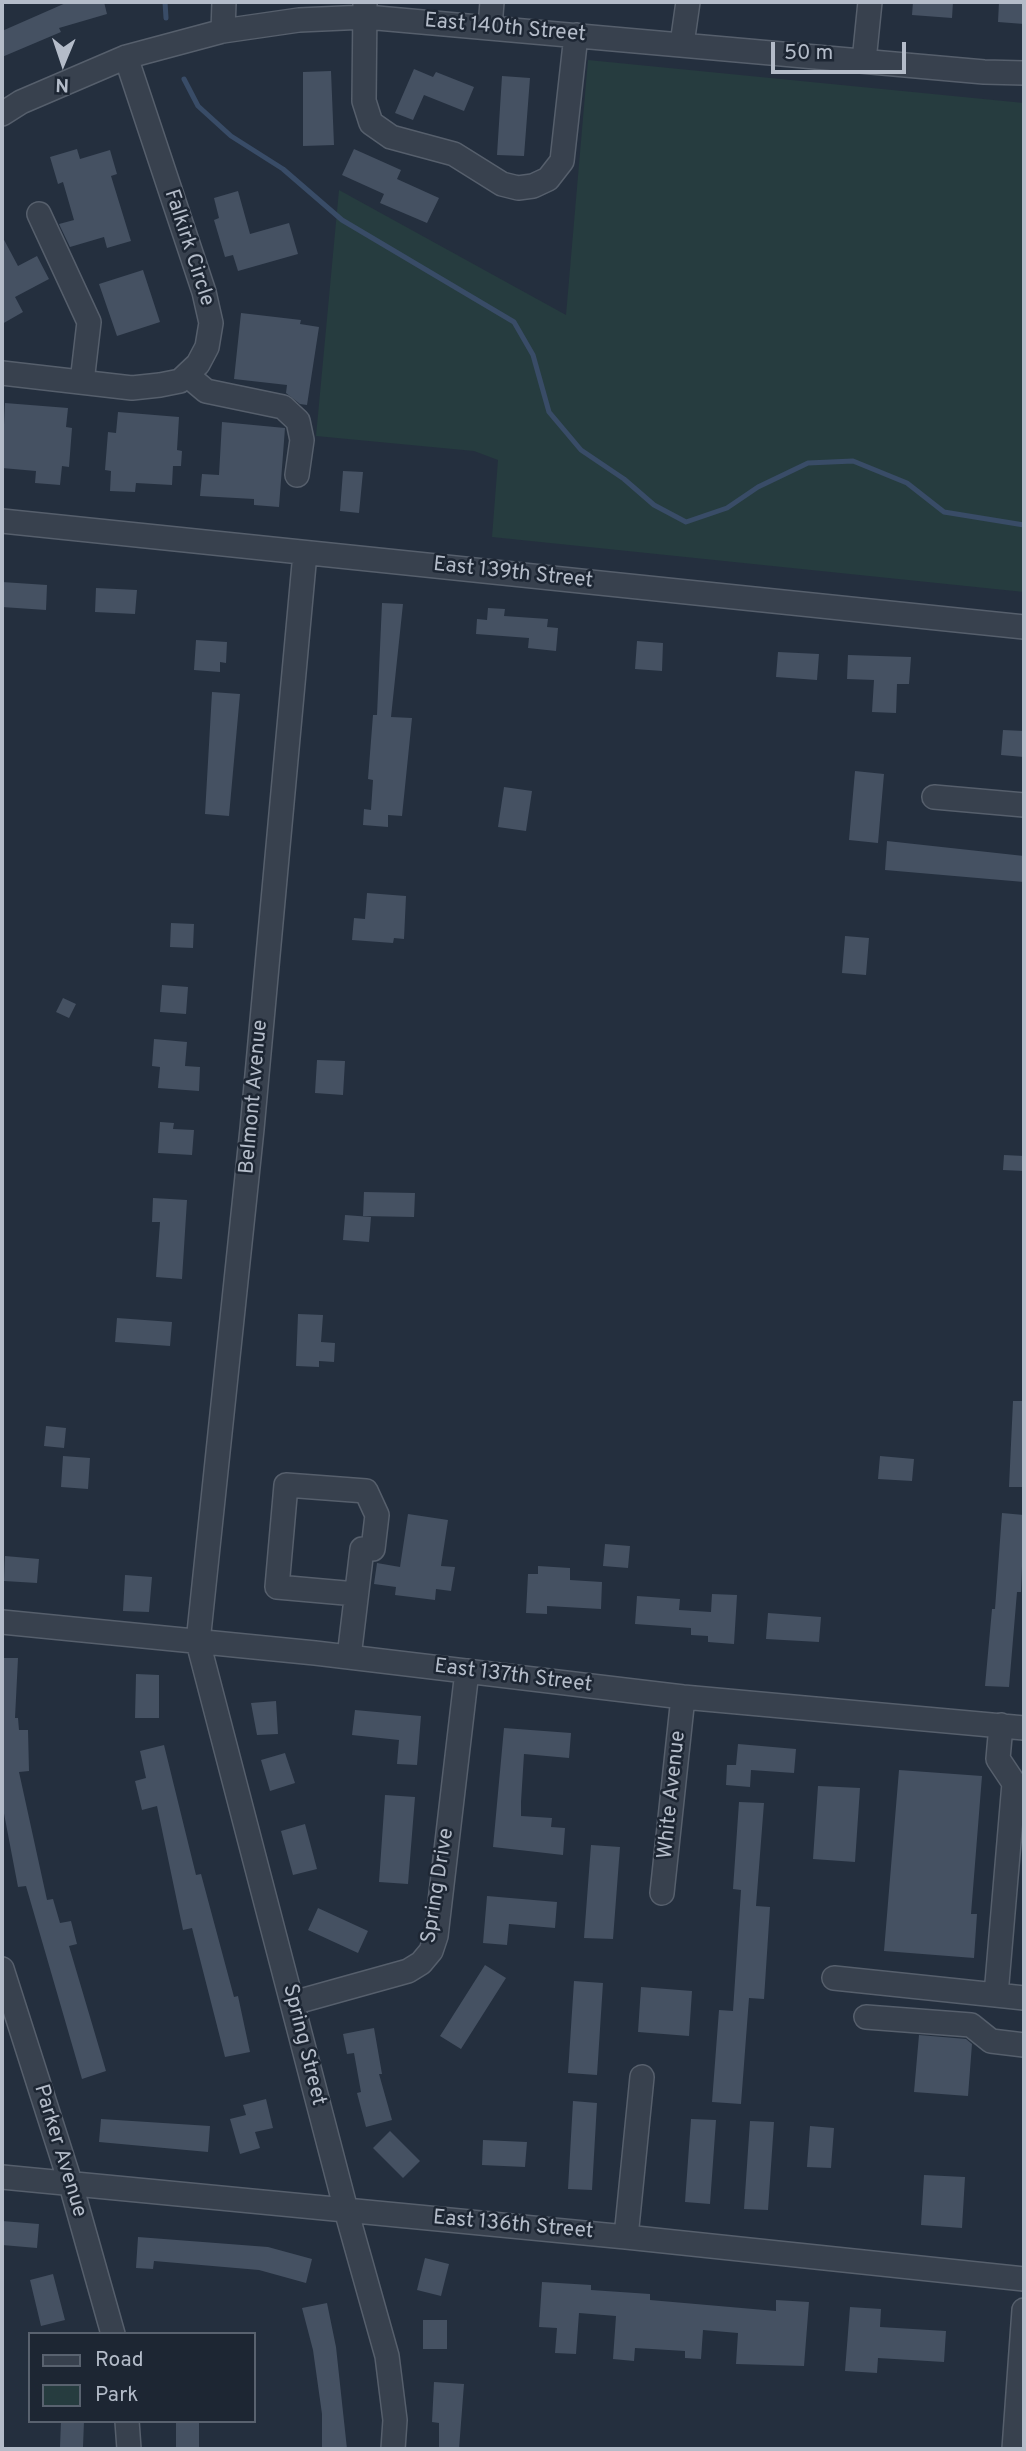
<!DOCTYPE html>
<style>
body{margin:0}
#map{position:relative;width:1026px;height:2451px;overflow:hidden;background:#242f3e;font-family:Overpass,sans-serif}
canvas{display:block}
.frame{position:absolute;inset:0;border:4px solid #b4bcc9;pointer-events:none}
.legend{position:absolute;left:28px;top:2332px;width:228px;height:91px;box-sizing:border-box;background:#1d2633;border:2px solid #59626f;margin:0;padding:9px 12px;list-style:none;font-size:21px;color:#b4bcc9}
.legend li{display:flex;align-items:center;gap:14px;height:35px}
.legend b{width:35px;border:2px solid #59626f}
.north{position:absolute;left:28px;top:28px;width:70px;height:70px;-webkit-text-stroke:5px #1d2633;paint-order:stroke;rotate:182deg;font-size:19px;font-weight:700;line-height:28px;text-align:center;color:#b4bcc9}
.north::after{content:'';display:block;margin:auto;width:24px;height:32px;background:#b4bcc9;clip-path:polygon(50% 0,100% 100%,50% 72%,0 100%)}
.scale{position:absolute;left:771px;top:42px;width:135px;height:32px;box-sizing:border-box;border:4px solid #b4bcc9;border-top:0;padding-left:9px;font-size:21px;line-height:24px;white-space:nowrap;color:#b4bcc9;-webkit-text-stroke:5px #1d2633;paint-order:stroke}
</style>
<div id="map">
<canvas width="1026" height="2451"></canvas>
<div class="frame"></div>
<ul class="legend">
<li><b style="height:9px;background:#38414e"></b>Road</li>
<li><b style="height:19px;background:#263c3f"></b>Park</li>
</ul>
<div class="north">N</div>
<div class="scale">50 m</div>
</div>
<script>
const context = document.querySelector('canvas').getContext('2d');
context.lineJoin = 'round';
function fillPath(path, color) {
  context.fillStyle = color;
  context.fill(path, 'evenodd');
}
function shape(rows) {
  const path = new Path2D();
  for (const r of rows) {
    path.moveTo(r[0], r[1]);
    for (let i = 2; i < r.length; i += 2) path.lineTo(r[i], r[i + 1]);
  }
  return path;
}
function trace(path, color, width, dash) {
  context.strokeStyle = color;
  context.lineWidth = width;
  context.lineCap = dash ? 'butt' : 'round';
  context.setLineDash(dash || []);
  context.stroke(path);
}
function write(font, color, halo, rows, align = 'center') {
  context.font = font + ' Overpass,sans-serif';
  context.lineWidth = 5;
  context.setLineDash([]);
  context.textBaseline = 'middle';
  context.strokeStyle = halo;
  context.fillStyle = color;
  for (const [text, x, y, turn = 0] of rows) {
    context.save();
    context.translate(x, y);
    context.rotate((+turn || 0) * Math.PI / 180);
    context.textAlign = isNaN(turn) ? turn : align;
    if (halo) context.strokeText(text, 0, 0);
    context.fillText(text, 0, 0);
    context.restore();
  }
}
fillPath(shape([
 [588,60,1024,103,1024,592,492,537,498,460,474,451,316,436,339,190,566,315]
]), '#263c3f');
trace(shape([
 [165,2,166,18],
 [184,79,198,106,231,136,283,169,342,220,514,322,533,355,549,412,581,450,624,479,654,505,686,522,727,508,758,487,808,463,853,461,907,483,944,512,1024,525]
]), '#394c67', 5);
fillPath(shape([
 [68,2,104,2,107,14,59,28,61,32,2,57,2,31],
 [913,2,953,2,952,18,912,15],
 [999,2,1024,2,1024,24,998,22],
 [414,69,433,77,436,72,474,87,464,111,424,95,413,120,395,113],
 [331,71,334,145,303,146,303,72],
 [502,76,530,78,524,156,497,155],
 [77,149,80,159,110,150,117,174,111,176,131,241,107,248,104,237,70,247,59,224,74,220,63,182,58,184,50,157],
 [354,149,401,170,397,179,439,198,427,223,380,203,384,194,342,175],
 [238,191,250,234,289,223,298,254,238,271,233,255,225,257,214,220,219,218,214,198],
 [2,236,18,266,37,256,49,279,15,297,23,312,2,324],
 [143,270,160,322,117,336,99,284],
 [241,313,301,320,300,324,319,327,307,405,300,404,286,393,287,385,234,379],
 [5,403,68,408,66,427,72,428,69,467,62,466,60,485,35,483,36,471,2,468],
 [118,412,179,417,177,450,182,451,181,466,173,466,172,485,136,483,135,492,110,491,111,471,105,470,108,432,116,433],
 [222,422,285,428,279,507,254,505,254,499,200,496,202,474,219,475],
 [343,471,363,472,359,513,340,511],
 [2,582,47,585,46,610,2,607],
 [96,588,137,590,135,614,95,612],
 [382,603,403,604,391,717,412,718,402,816,388,815,388,827,363,825,364,809,371,810,373,780,368,779,373,715,377,715],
 [488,608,505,609,504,616,548,619,547,627,558,628,556,651,528,648,529,638,476,634,477,619,487,620],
 [196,640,227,642,226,663,220,662,220,672,194,670],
 [637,641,663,643,662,671,635,669],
 [778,652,819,654,817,680,776,677],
 [848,655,911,657,909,684,897,684,896,713,872,712,874,680,847,679],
 [212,692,240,694,229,816,205,814],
 [1003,730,1024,731,1024,757,1001,755],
 [855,771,884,774,878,843,849,840],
 [504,787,532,791,526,831,498,827],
 [887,841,1024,856,1024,882,885,870],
 [367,893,406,896,404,939,394,938,393,943,352,940,354,918,365,919],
 [171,923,194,924,193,948,170,947],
 [845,936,869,938,866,975,842,973],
 [162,985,188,987,186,1014,160,1012],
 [63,998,76,1004,69,1018,56,1012],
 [154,1039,187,1042,185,1066,200,1067,199,1091,158,1088,160,1067,152,1066],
 [317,1060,345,1061,343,1095,315,1093],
 [160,1122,174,1123,173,1129,194,1130,192,1155,158,1153],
 [1004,1155,1024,1156,1024,1171,1003,1170],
 [364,1192,415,1193,414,1217,363,1216],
 [153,1198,187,1200,182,1279,156,1277,160,1222,152,1222],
 [345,1215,371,1217,369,1242,343,1240],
 [298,1314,323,1315,321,1342,335,1343,334,1362,319,1361,319,1367,296,1366],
 [117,1318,172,1322,170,1346,115,1342],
 [1013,1401,1024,1401,1024,1487,1009,1487],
 [46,1426,66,1428,64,1448,44,1446],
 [63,1456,90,1458,88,1489,61,1487],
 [880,1456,914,1459,912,1481,878,1479],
 [1002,1513,1024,1515,1021,1592,1017,1592,1009,1687,985,1686,992,1609,995,1609],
 [408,1514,448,1520,441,1566,455,1567,451,1591,436,1589,435,1600,395,1595,396,1587,374,1584,377,1563,400,1567],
 [605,1544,630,1546,628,1568,603,1566],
 [5,1556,39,1559,37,1583,4,1581],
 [538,1566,570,1568,570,1580,602,1582,601,1609,547,1606,547,1614,526,1613,528,1574,538,1574],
 [125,1575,152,1577,149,1612,123,1611],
 [712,1594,737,1595,734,1644,708,1642,708,1636,691,1635,691,1628,635,1624,637,1596,680,1599,679,1610,711,1612],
 [768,1613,821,1617,819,1642,766,1639],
 [2,1658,18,1658,15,1718,18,1718,19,1730,28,1730,29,1771,19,1772,47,1900,53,1899,60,1923,71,1921,77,1944,69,1946,106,2071,82,2079,26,1886,18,1887,2,1803],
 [136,1674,159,1675,159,1718,135,1718],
 [276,1701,278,1734,257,1735,251,1703],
 [355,1710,421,1716,417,1765,397,1764,399,1740,352,1735],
 [504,1728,571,1733,569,1758,524,1754,521,1802,521,1816,552,1818,551,1827,565,1828,563,1855,493,1847],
 [738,1744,796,1749,794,1773,751,1770,750,1787,726,1785,727,1765,736,1765],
 [164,1745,196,1875,201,1874,234,1997,238,1996,250,2052,225,2057,192,1928,183,1930,157,1806,142,1810,135,1781,146,1778,140,1751],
 [285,1753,295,1783,270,1791,261,1760],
 [899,1770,982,1776,971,1914,977,1914,974,1958,884,1951],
 [818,1786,860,1788,855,1862,813,1859],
 [385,1795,415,1797,408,1884,379,1882],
 [739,1802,764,1803,756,1906,770,1907,764,1999,749,1998,741,2104,712,2102,719,2010,733,2011,741,1890,733,1889],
 [305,1824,317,1869,293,1875,281,1831],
 [591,1845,620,1847,613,1939,584,1938],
 [487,1896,557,1902,555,1928,509,1924,507,1945,483,1943],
 [318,1908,368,1931,358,1953,308,1930],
 [485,1965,506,1978,461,2049,440,2036],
 [574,1981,603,1983,597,2075,568,2073],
 [641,1987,692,1991,689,2036,638,2032],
 [374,2028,382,2074,379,2074,392,2120,366,2127,357,2093,361,2092,354,2053,347,2054,343,2034],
 [919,2035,966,2039,972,2044,968,2096,914,2092],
 [266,2099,273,2128,255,2132,260,2148,240,2154,230,2119,246,2115,243,2105],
 [573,2101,597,2103,592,2190,568,2189],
 [101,2119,210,2126,208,2152,99,2142],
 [691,2119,716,2120,710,2204,685,2202],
 [750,2121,774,2122,768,2210,744,2209],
 [810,2126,834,2128,831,2168,807,2167],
 [390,2131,420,2161,403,2178,373,2148],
 [483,2140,527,2142,525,2167,482,2165],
 [924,2175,965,2177,962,2228,921,2225],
 [2,2221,39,2224,37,2248,2,2245],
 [138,2237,268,2247,312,2259,306,2283,259,2270,201,2265,154,2261,153,2269,136,2268],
 [425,2258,449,2264,441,2296,417,2290],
 [53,2274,65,2320,41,2326,30,2280],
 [542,2282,591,2285,591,2290,650,2294,650,2300,776,2311,776,2300,809,2302,804,2366,736,2364,738,2333,703,2330,701,2359,685,2358,685,2351,635,2348,634,2361,613,2359,616,2316,579,2313,576,2354,555,2353,557,2328,539,2327],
 [327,2303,336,2347,347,2449,322,2449,322,2414,313,2350,302,2308],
 [850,2307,881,2309,880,2327,946,2331,944,2362,878,2358,877,2373,845,2371],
 [423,2320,447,2320,447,2349,423,2349],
 [434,2382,464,2384,459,2449,439,2449,439,2423,432,2422],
 [61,2421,84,2421,83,2447,60,2447],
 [176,2421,199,2421,199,2449,176,2449]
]), '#455162');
const minor = shape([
 [365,3,364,101,371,123,391,137,454,154,502,184,518,188,533,186,548,179,562,161,576,35],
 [490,27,492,2],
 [223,31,224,2],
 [682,44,688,2],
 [864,61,870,2],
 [2,114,21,102,126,57,223,31,299,20,366,17,984,72,1024,73],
 [39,214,89,322,82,382],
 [2,373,132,388,160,385,180,381,198,364,207,347,211,323,204,292,126,57],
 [187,375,206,391,283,407,298,421,302,440,297,475],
 [2,521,1024,627],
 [305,553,252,1129,198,1642,346,2210,387,2356,395,2420,393,2449],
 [934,797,1024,805],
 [2,1622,315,1653,683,1697,1024,1728],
 [349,1657,362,1549,373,1549,377,1515,366,1491,286,1485,277,1587,356,1594],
 [1001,1725,998,1759,1014,1783,996,1995,1024,1998],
 [662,1893,683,1697],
 [2,1969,71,2185,113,2334],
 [834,1978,996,1995],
 [293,2003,408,1971,421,1963,431,1951,436,1936,467,1671],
 [866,2017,971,2025,991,2041,1024,2045],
 [2,2177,626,2237,1024,2279],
 [626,2237,642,2077],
 [127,2421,129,2449],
 [1014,2449,1024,2310]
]);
trace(minor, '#565f6c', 26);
trace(minor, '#38414e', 23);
write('21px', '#b4bcc9', '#1d2633', [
 ["East 140th Street",505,29,5],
 ["Falkirk Circle",188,248,72],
 ["East 139th Street",513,574,6],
 ["Belmont Avenue",255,1097,-85],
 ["East 137th Street",513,1677,7],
 ["White Avenue",673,1795,-84],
 ["Spring Drive",439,1886,-81],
 ["Spring Street",303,2045,76],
 ["Parker Avenue",59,2151,73],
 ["East 136th Street",513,2226,5]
]);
</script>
